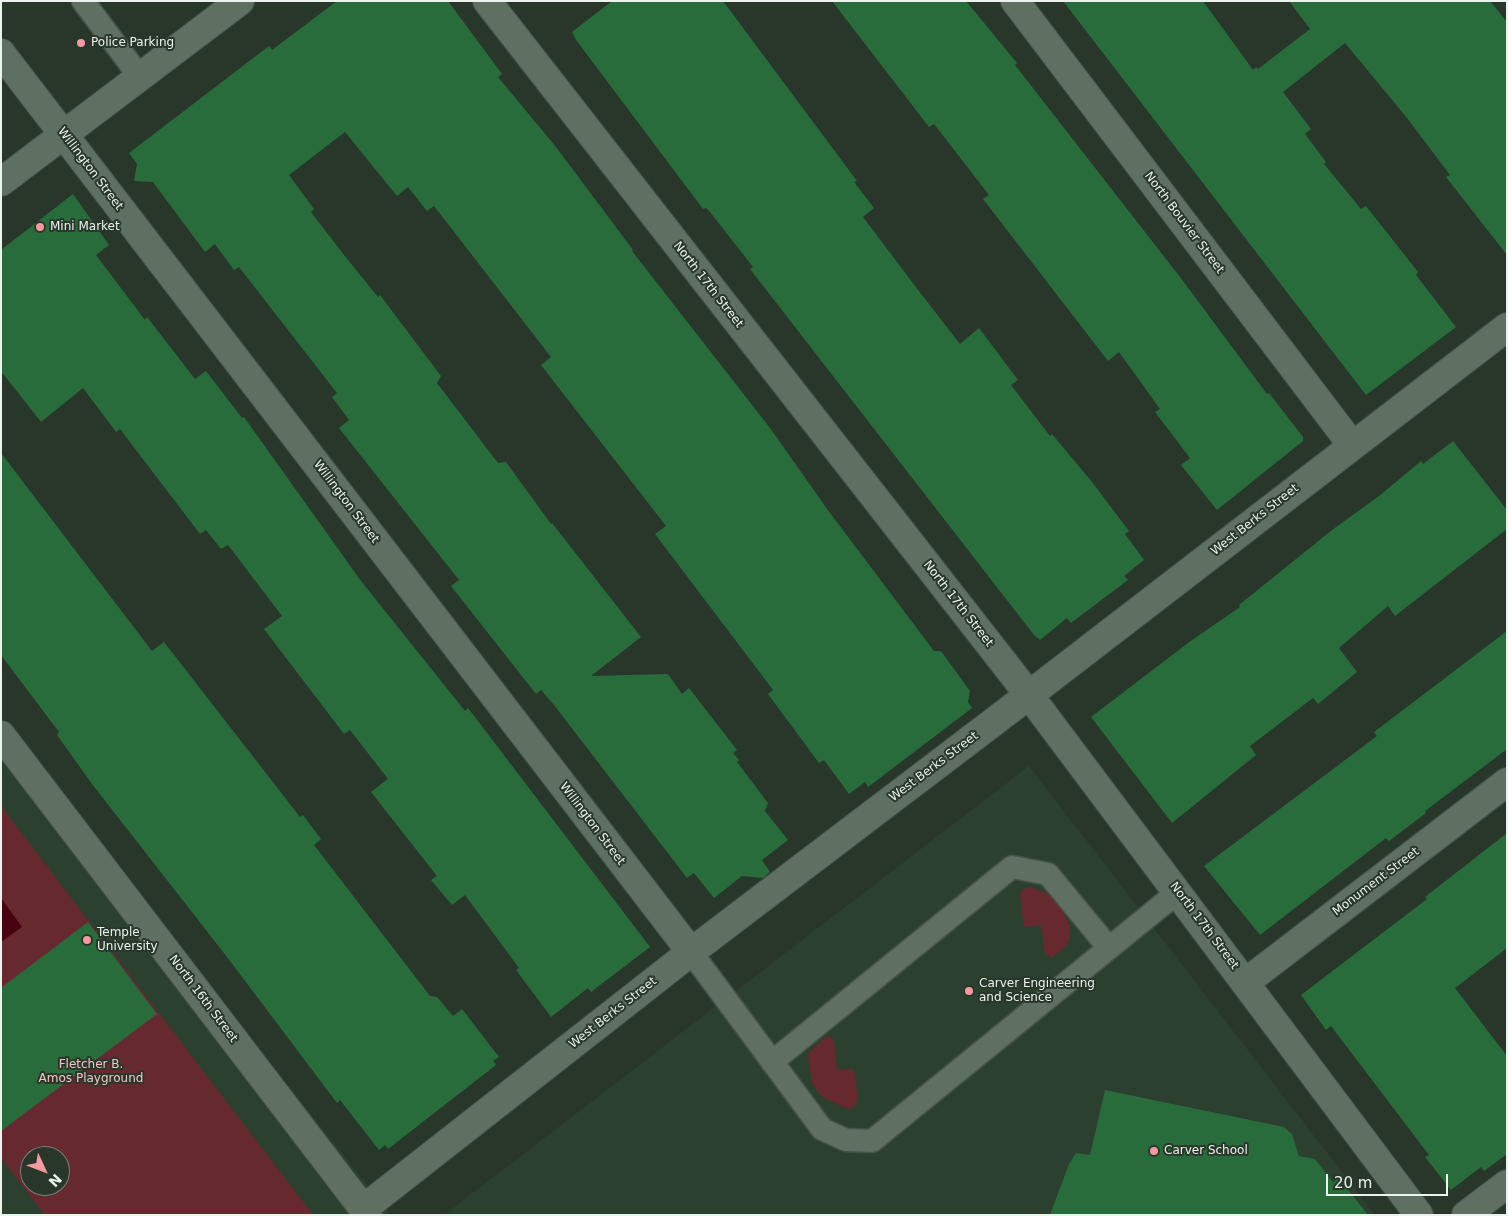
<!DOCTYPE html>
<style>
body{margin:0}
#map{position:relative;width:1508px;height:1216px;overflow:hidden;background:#29372b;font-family:"DejaVu Sans",sans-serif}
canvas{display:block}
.frame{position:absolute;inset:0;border:2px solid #ebf4ec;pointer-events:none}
.north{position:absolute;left:20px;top:1146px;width:50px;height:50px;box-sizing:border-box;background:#29372b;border:1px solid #778378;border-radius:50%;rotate:133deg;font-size:14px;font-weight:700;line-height:20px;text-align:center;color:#ebf4ec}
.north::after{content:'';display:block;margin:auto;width:18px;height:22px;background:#f49aa0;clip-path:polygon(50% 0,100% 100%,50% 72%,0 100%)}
.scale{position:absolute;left:1326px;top:1174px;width:122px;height:22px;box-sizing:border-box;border:2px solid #ebf4ec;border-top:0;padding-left:6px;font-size:15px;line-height:18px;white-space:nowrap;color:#ebf4ec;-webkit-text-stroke:4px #29372b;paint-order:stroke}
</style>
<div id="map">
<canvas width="1508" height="1216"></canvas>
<div class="frame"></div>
<div class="north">N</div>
<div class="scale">20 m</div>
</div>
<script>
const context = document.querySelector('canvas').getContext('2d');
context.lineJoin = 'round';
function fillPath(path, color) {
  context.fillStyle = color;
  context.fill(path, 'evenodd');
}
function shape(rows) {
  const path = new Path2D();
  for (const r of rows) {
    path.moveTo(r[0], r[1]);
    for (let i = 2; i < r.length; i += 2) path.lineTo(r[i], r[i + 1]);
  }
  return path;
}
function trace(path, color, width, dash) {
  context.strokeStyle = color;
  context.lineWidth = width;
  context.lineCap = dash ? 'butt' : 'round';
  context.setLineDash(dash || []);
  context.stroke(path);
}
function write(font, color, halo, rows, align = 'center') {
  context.font = font + ' "DejaVu Sans",sans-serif';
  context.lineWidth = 4;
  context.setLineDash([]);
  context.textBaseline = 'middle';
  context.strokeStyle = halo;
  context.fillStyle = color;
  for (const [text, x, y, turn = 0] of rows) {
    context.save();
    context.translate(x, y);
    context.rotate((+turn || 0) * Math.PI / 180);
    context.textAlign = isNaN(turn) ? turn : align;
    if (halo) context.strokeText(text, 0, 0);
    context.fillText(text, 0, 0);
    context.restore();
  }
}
fillPath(shape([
 [1,723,391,1215,1,1215],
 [30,1156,60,1156,60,1186,30,1186],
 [1029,766,1375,1215,444,1215]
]), '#2b402f');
fillPath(shape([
 [1,806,313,1215,45,1215,1,1158],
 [30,1156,60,1156,60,1186,30,1186],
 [1030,887,1049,894,1058,903,1069,923,1070,937,1067,945,1052,958,1045,954,1041,925,1024,927,1020,895,1023,889],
 [826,1037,830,1037,834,1040,837,1070,854,1069,858,1100,855,1106,848,1109,826,1099,818,1092,812,1083,808,1056,811,1050]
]), '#672930');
fillPath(shape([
 [1,898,22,927,1,942]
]), '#490011');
fillPath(shape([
 [337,1,448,1,502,74,498,77,556,147,633,250,632,251,770,428,830,513,934,651,941,651,970,691,968,702,972,708,868,787,865,782,849,794,824,760,819,763,768,694,773,690,655,534,666,526,541,365,551,357,434,206,427,211,408,187,397,196,345,132,289,175,314,209,311,212,344,255,378,297,380,295,441,376,437,383,472,429,498,463,506,462,551,524,552,523,641,637,591,676,668,674,682,694,689,688,737,750,733,753,739,760,737,762,768,803,765,811,788,840,762,860,770,872,763,878,742,876,714,898,694,873,687,878,554,705,541,690,536,694,451,586,459,580,339,428,349,420,332,397,337,393,239,267,234,270,215,244,205,252,153,182,134,181,137,164,129,153,269,46,272,50],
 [612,1,723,1,857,181,854,182,874,208,863,217,915,286,960,344,979,328,1018,380,1011,385,1050,436,1052,434,1092,482,1129,531,1125,534,1144,560,1124,576,1128,580,1071,623,1067,618,1040,640,1034,635,750,269,753,267,710,212,706,208,703,209,576,40,572,32],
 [832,1,966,1,1017,63,1015,65,1180,277,1267,394,1269,393,1303,437,1303,441,1217,510,1181,465,1190,458,1155,412,1160,409,1119,352,1108,361,983,199,989,195,955,151,934,124,929,127],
 [1063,1,1203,1,1253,70,1256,67,1258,69,1310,29,1289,1,1490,1,1507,22,1507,255,1446,177,1450,175,1407,118,1345,43,1283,92,1311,129,1305,134,1326,162,1324,164,1361,209,1366,206,1418,272,1416,275,1456,327,1366,395],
 [73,194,109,245,96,255,145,320,147,317,195,379,206,371,242,418,244,417,361,581,465,711,468,708,650,947,591,992,588,988,551,1017,516,970,519,968,465,895,452,905,431,880,437,876,371,792,388,779,350,730,344,734,264,629,282,616,228,545,221,549,206,530,200,534,120,429,116,432,83,388,41,422,1,371,1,250],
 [1453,441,1507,510,1507,529,1395,616,1388,606,1339,648,1357,672,1318,704,1313,698,1250,746,1256,755,1172,823,1091,717,1192,640,1240,607,1239,605,1332,530,1379,496,1421,461,1423,464],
 [1,453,152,651,164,642,300,817,303,815,321,839,314,845,430,996,437,997,453,1016,462,1009,499,1057,493,1061,496,1065,388,1149,385,1145,379,1150,340,1100,337,1103,227,957,92,784,57,735,59,732,1,655],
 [1507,631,1507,749,1425,811,1426,813,1389,841,1386,838,1260,935,1204,866,1377,736,1374,732],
 [1507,833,1507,948,1455,988,1507,1056,1507,1154,1484,1171,1481,1167,1451,1190,1425,1157,1429,1155,1331,1026,1326,1030,1301,995,1427,899,1425,897],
 [88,922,157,1014,1,1131,1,988],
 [1105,1090,1284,1127,1292,1134,1299,1156,1315,1159,1332,1181,1338,1177,1368,1215,1050,1215,1069,1164,1076,1153,1090,1155]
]), '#296c3b');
const lane = shape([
 [83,1,140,77],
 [691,952,822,1129,846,1140,872,1141,1178,892],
 [772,1062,1012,867,1048,874,1109,948]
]);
const street = shape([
 [487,1,1029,695,1419,1215],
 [1015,1,1352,445],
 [1,53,691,952],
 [1,182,240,1],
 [1,735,368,1215],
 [1246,982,1507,782],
 [363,1209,691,952,1029,695,1507,327],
 [1466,1215,1507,1184]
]);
trace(lane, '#455248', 25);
trace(street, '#455248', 30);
trace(lane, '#5f6f61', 22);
trace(street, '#5f6f61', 28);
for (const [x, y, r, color] of [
 [81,43,5,"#f49aa0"],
 [40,227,5,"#f49aa0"],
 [87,940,5,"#f49aa0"],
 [969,991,5,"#f49aa0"],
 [1154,1151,5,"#f49aa0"]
]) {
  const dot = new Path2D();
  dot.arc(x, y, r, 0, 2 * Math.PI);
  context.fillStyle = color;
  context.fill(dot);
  trace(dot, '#29372b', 2);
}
write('12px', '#ebf4ec', '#29372b', [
 ["Police Parking",91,43],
 ["Mini Market",50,227],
 ["Temple",97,933],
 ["University",97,947],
 ["Carver Engineering",979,984],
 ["and Science",979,998],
 ["Carver School",1164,1151]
], 'left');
write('12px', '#ebf4ec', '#29372b', [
 ["Willington Street",90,169,53],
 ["North Bouvier Street",1184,223,53],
 ["North 17th Street",708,285,52],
 ["Willington Street",346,502,53],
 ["West Berks Street",1255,520,-38],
 ["North 17th Street",958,604,52],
 ["West Berks Street",934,767,-37],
 ["Willington Street",592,824,53],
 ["Monument Street",1376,882,-37],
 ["North 17th Street",1204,926,53],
 ["North 16th Street",203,999,53],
 ["West Berks Street",613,1013,-38]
]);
write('12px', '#f3c4c5', '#29372b', [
 ["Fletcher B.",91,1065],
 ["Amos Playground",91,1079]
]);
</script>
